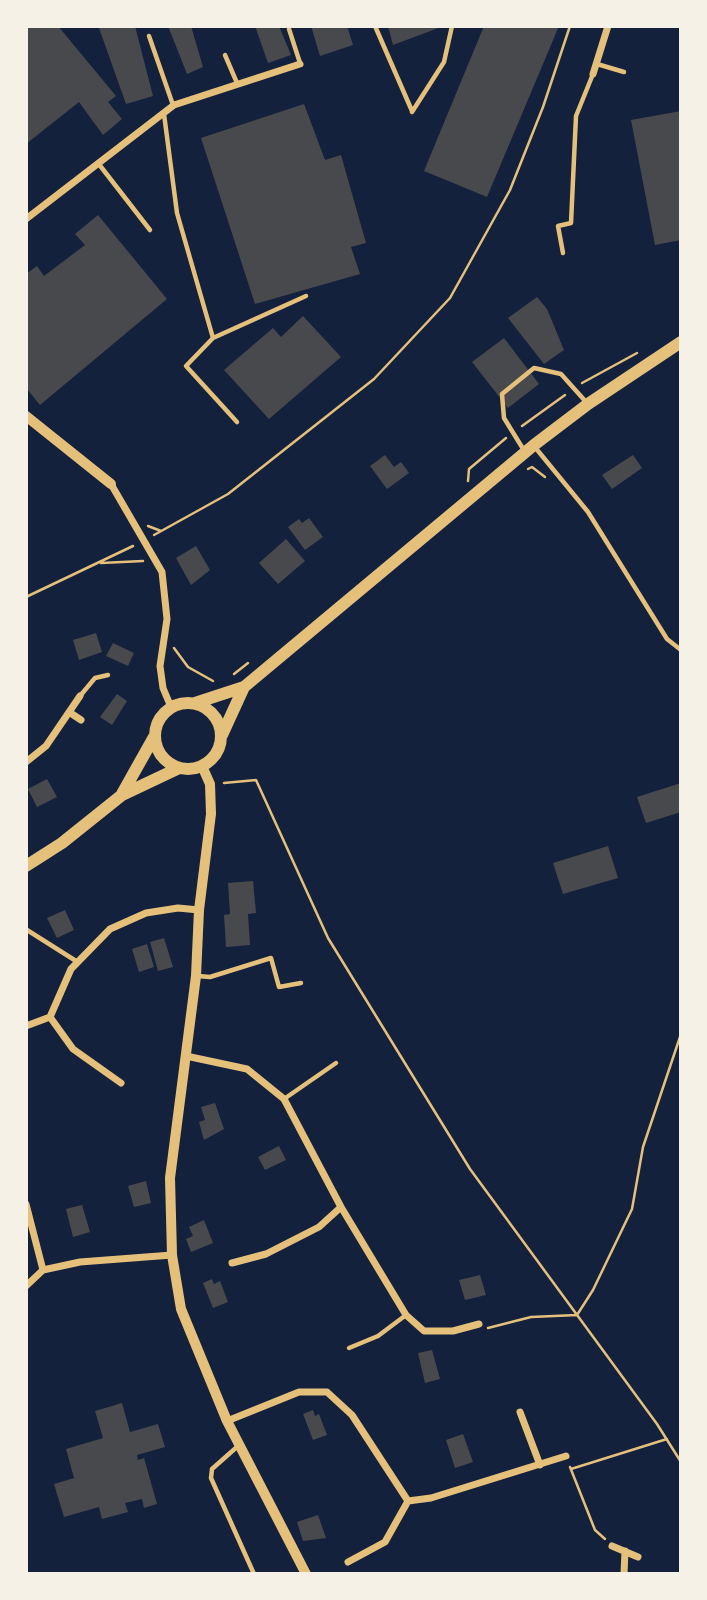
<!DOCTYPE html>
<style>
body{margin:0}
#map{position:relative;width:707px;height:1600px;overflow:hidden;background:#14213d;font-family:"Golos Text",sans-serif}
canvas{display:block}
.frame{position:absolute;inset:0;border:28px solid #f6f1e7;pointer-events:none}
</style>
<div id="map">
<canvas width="707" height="1600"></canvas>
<div class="frame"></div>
</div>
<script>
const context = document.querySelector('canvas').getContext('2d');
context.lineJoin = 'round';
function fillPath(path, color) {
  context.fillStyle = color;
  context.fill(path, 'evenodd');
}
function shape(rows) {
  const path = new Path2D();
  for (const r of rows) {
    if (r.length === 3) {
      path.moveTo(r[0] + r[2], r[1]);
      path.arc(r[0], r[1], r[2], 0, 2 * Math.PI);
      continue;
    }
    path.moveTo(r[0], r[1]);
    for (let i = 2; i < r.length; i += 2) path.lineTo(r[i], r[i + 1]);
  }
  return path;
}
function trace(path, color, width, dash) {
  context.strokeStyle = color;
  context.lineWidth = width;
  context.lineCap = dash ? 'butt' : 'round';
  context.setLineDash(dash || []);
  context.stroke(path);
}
fillPath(shape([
 [26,26,58,26,116,96,108,102,122,119,103,135,79,102,26,144],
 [104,26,135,26,153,96,126,104,99,28],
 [168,26,191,26,203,67,187,74],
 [255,26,279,26,291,55,268,63],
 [311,26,347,26,353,45,320,56],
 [388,26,441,26,441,27,393,45],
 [484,26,559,26,487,197,424,171],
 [304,104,325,160,341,155,366,243,351,247,360,274,255,304,201,138],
 [681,111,681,240,655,245,631,120],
 [98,215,167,299,40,405,26,388,26,274,37,266,44,276,85,245,75,234],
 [537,297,547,309,564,350,544,364,508,318],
 [303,316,341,357,269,419,224,370,273,328,281,337],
 [504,338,539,384,508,408,472,362],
 [385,455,394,467,401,462,409,473,387,489,370,466],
 [633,455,642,468,612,489,602,475],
 [309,518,323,537,305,550,288,527,299,519,302,523],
 [286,539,305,561,278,584,259,563],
 [196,546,210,570,191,585,176,558],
 [96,633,102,652,79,660,73,640],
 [113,643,134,653,128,666,106,656],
 [117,694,127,701,112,725,100,717],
 [47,779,57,797,37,807,28,789],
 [681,783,681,812,646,823,637,797],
 [608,846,618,878,563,894,553,863],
 [253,881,256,913,248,914,250,945,226,947,224,915,230,914,228,883],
 [65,910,74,930,57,938,47,918],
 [164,938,173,967,158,971,150,942],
 [147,944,154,967,139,972,132,949],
 [215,1103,224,1129,204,1140,199,1122,205,1120,201,1107],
 [279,1146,286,1160,265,1170,258,1157],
 [146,1181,151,1203,134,1207,128,1186],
 [82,1205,90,1232,73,1237,66,1209],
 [204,1220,213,1243,191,1252,186,1239,193,1236,189,1227],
 [480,1275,486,1295,465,1300,459,1280],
 [212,1279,214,1284,220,1281,228,1302,213,1308,203,1283],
 [432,1350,440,1379,425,1383,418,1353],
 [122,1403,130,1432,158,1424,165,1447,137,1455,138,1460,144,1458,157,1504,144,1508,142,1499,125,1503,128,1512,102,1519,99,1507,64,1517,54,1484,74,1478,66,1449,103,1438,95,1411],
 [313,1410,315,1416,319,1414,327,1435,313,1440,303,1414],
 [463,1434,473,1462,455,1468,446,1440],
 [318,1515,326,1538,303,1541,297,1522]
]), '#48494c');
trace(shape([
 [582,383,637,353],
 [522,426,565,395],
 [528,469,532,467,545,477],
 [468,481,469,469,506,438],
 [148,526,161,531],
 [154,535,228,494,374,379,450,298,510,190,543,107,570,26],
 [101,563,143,561],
 [26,597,133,546],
 [174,648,188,667,213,681],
 [234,674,248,663],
 [224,783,256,780,328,938,470,1169,657,1424,681,1462],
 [488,1328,531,1317,577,1315,593,1290,632,1209,643,1147,681,1034],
 [570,1467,595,1530,605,1539],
 [571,1469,667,1439]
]), '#e5c07b', 2.5);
trace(shape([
 [375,26,412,111],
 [289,29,300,63],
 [149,36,173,105],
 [225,55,237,83],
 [597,64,624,72],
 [412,112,444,62,452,26],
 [164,114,177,213,213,338],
 [98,163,150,230],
 [563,253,558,226,571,223,576,116,593,74],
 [237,422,186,366,213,338,306,296],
 [534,446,588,512,667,639,681,650],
 [525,452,504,418,502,394,534,368,561,374,587,403],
 [80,696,95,678,108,675],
 [27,930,76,961],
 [198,976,210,977,271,958,279,987,301,983],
 [284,1099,336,1063],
 [349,1348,378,1336,406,1315],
 [238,1446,212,1469,211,1478,254,1574]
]), '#e5c07b', 4.5);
trace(shape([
 [593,74,608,26],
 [26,219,174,105,300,64],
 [111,484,162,572,167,619,160,666,163,688,171,707],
 [69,712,81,720],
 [26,762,46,746,80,696],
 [50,1017,73,1049,121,1083],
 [26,1026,50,1017,71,969,110,929,146,913,178,908,199,910],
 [186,1056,247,1069,284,1099,341,1207,406,1315,424,1331,453,1331,479,1324],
 [26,1204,43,1270],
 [232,1263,266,1254,319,1227,341,1207],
 [26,1286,43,1270,80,1262,172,1255],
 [520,1412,540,1465],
 [227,1421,299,1392,327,1392,352,1415,408,1501],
 [408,1501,431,1498,566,1456],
 [612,1546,638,1557],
 [348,1562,385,1542,408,1501],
 [624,1574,625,1551]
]), '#e5c07b', 7);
trace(shape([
 [26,416,111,484],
 [202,766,210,784,211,814,199,910,196,976,170,1178,172,1255,181,1309,227,1421,306,1574]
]), '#e5c07b', 10);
trace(shape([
 [188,736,33],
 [195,703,244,687,534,445,588,404,681,342],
 [222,735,244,687],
 [122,794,154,737],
 [26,866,62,843,122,795,179,768]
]), '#e5c07b', 12);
</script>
